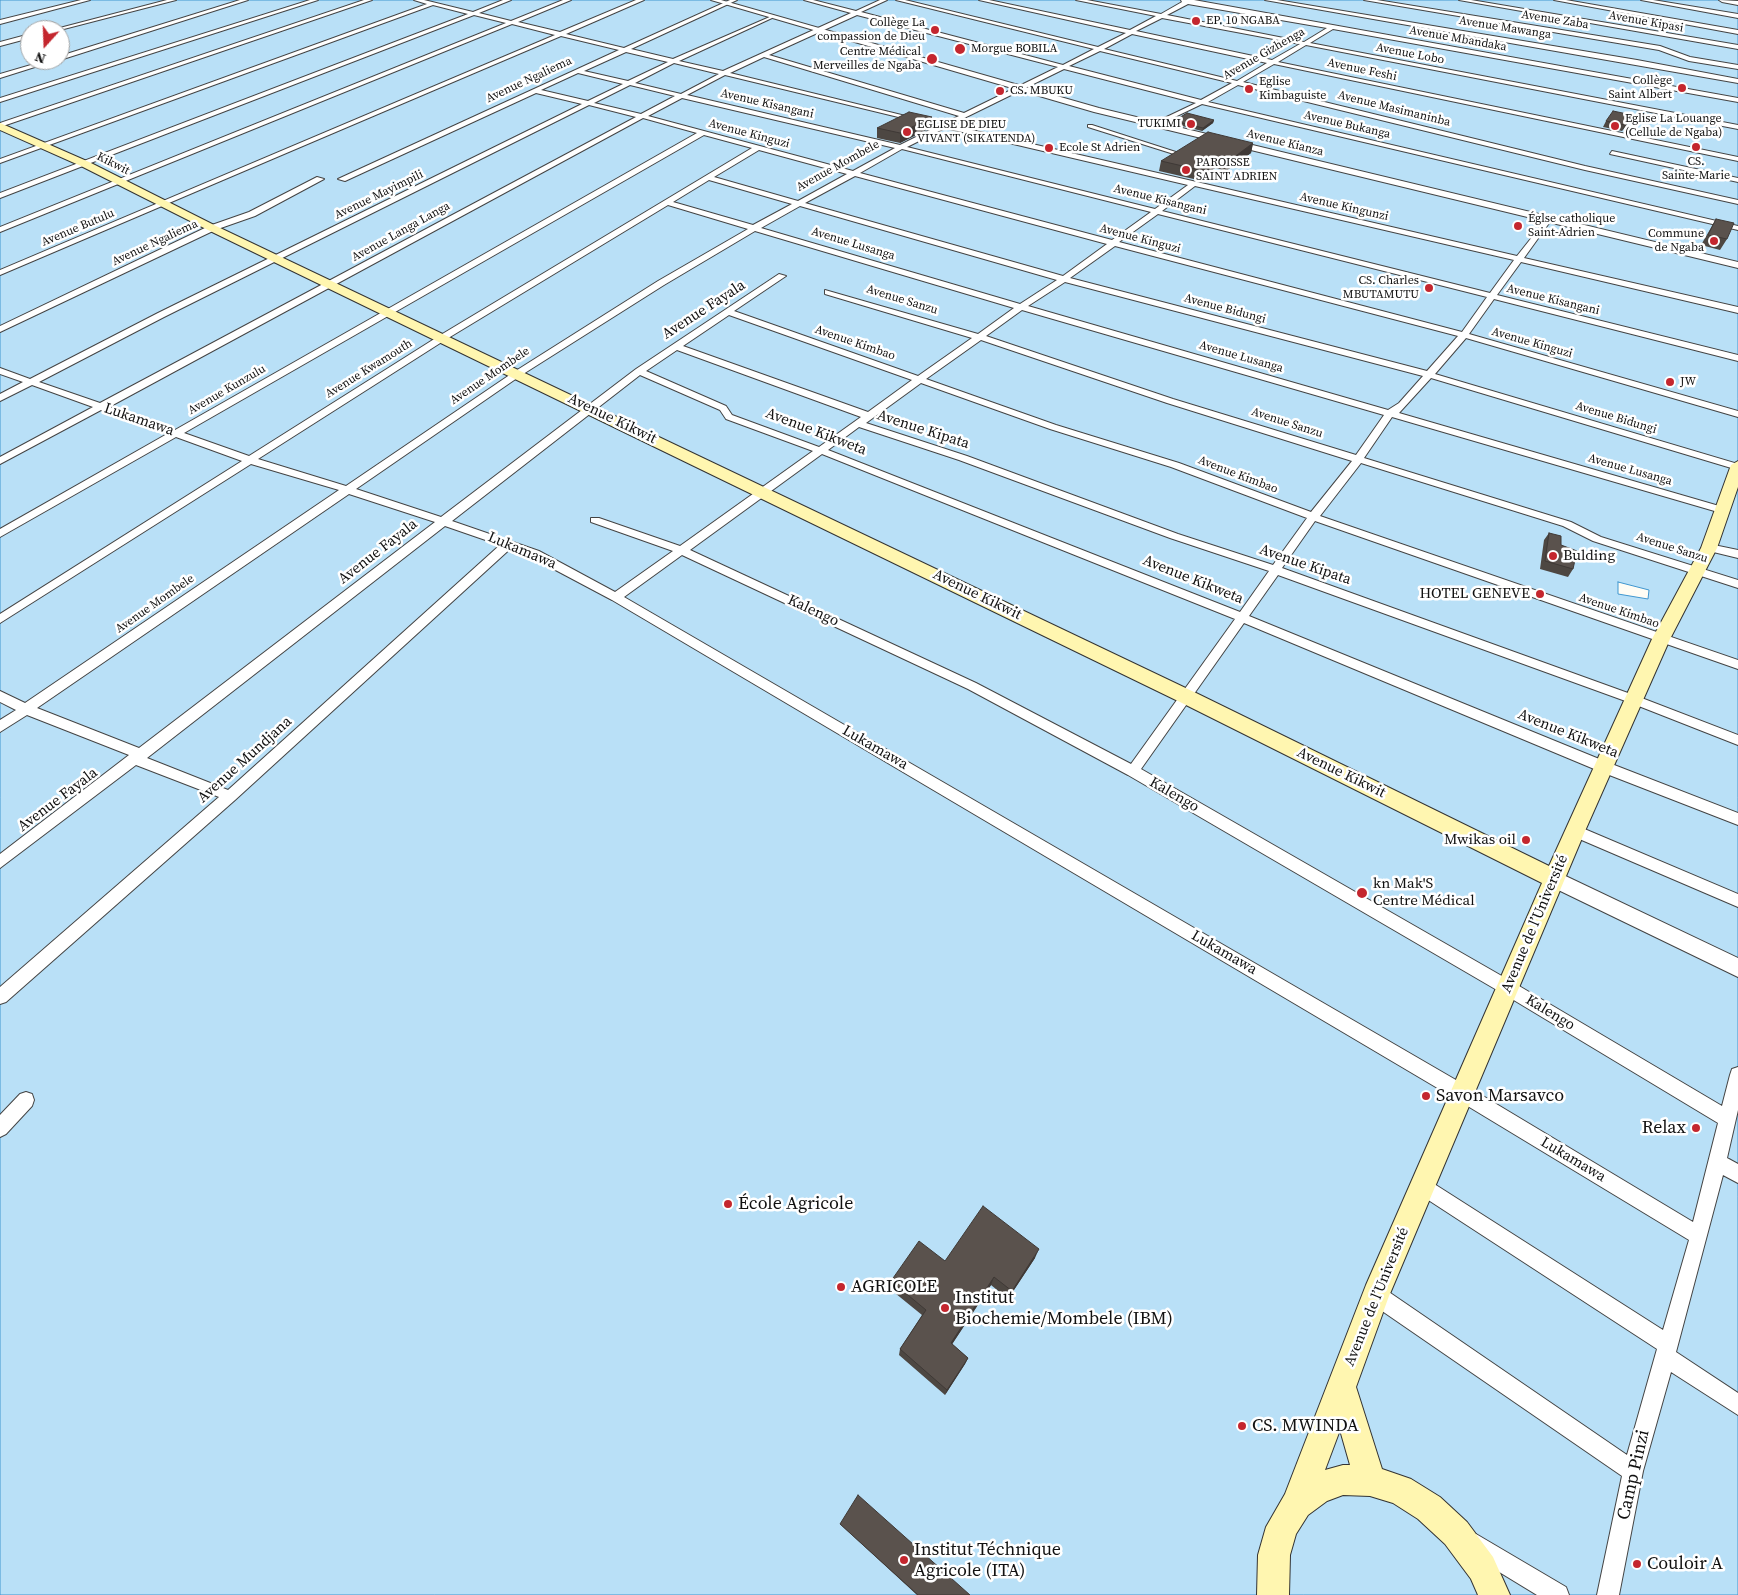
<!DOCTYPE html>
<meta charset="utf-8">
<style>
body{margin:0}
#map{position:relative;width:1738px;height:1595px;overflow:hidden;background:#fffdf5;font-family:"Source Serif 4",serif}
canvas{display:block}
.north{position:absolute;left:20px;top:20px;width:50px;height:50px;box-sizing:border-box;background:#fff;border:1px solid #a0a0a0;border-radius:50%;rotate:200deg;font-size:14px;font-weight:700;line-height:20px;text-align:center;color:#111}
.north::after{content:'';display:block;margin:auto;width:18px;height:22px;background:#c4262e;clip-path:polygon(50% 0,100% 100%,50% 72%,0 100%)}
</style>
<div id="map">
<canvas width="1738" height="1595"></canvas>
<div class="north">N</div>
</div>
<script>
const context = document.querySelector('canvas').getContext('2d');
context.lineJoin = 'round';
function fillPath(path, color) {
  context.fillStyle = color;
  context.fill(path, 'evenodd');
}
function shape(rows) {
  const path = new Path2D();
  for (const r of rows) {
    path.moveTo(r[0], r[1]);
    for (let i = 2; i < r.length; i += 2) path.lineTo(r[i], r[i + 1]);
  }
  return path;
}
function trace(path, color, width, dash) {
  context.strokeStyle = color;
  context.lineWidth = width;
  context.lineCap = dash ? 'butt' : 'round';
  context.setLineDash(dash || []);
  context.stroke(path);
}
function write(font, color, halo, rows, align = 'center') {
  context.font = font + ' "Source Serif 4",serif';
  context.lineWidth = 5;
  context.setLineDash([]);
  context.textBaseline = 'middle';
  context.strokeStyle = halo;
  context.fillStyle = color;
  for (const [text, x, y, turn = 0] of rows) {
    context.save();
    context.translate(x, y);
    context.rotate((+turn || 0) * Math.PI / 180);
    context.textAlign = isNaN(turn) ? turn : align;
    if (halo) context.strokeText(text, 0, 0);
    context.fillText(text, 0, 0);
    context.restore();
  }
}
const water = shape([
 [0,0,1738,0,1738,1595,0,1595,0,0],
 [30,30,60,30,60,60,30,60,30,30],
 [1618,582,1649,590,1648,599,1618,594,1618,582]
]);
fillPath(water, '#b9e0f7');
trace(water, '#3f96cf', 1);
const minor = shape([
 [81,0,90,0,0,24,0,20,81,0],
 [167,0,176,0,60,30,52,30,167,0],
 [240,0,248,0,60,60,60,56,240,0],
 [310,0,318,0,0,102,0,98,310,0],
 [364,0,372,0,0,127,0,123,364,0],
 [414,0,424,0,473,12,503,0,511,0,479,13,511,21,563,0,571,0,518,22,560,32,636,0,644,0,566,34,624,48,730,0,737,0,631,49,673,59,772,16,772,18,679,61,723,71,851,13,804,0,813,0,856,11,880,0,887,0,861,12,1063,65,1094,49,896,0,905,0,1098,47,1126,33,979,0,989,0,1130,30,1156,16,1076,0,1087,0,1161,14,1182,2,1181,0,1194,0,1738,98,1738,102,1333,29,1310,43,1738,125,1738,129,1306,45,1278,62,1738,157,1738,161,1274,64,1243,82,1585,166,1738,200,1738,204,1585,170,1238,85,1208,102,1738,226,1738,230,1202,104,1156,126,1154,123,1196,103,1064,69,950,125,1517,256,1548,217,1552,219,1524,258,1738,307,1738,313,1521,262,1497,295,1738,355,1738,361,1494,299,1469,334,1738,411,1738,417,1466,338,1435,374,1738,464,1738,470,1431,378,1399,413,1726,508,1726,512,1718,512,1392,417,1364,458,1571,522,1601,537,1738,580,1738,588,1593,541,1563,526,1361,463,1320,516,1738,660,1738,669,1315,521,1282,568,1639,697,1738,735,1738,745,1631,703,1278,575,1249,616,1609,763,1738,813,1738,825,1599,771,1244,623,1141,769,1514,983,1722,1106,1730,1075,1732,1069,1738,1067,1738,1110,1727,1158,1738,1164,1738,1183,1723,1175,1676,1352,1738,1393,1738,1415,1671,1372,1643,1471,1619,1595,1597,1595,1622,1476,1369,1302,1366,1295,1369,1288,1376,1285,1383,1288,1627,1455,1657,1349,1416,1192,1413,1186,1416,1180,1422,1177,1428,1180,1663,1330,1689,1240,1456,1099,612,600,531,557,510,549,235,800,6,1002,0,1004,0,987,219,797,136,765,0,868,0,854,129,755,27,715,0,732,0,720,16,710,0,702,0,691,25,703,339,490,251,464,0,623,0,614,242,461,176,437,0,537,0,529,167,434,101,410,0,464,0,457,93,407,32,385,0,401,0,394,23,382,0,374,0,368,30,379,158,313,582,104,536,93,345,181,338,179,619,50,561,36,0,275,0,270,555,35,512,24,0,232,0,227,506,23,474,15,0,198,0,193,468,14,433,5,0,163,0,159,427,4,414,0],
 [1188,4,1327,28,1304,42,1167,15,1188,4],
 [857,15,1058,67,964,113,769,55,857,15],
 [1162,18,1300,44,1272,60,1136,31,1162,18],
 [1132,34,1267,63,1237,81,1104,49,1132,34],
 [1100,51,1232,83,1201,100,1069,66,1100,51],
 [626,52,668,62,628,81,584,71,626,52],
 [764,57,959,116,943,124,938,124,938,126,900,145,687,95,725,75,919,122,922,120,730,73,764,57],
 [674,63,719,74,681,94,635,83,674,63],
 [578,73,623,84,588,101,541,90,578,73],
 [630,85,675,96,641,114,594,103,630,85],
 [682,98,895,148,853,171,648,116,682,98],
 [589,105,636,117,100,403,39,382,164,317,589,105],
 [643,118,697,133,175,430,109,407,643,118],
 [945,128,1188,185,1155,209,907,147,945,128],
 [704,135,752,148,439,336,249,456,184,433,704,135],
 [902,149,1151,212,1112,240,860,173,902,149],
 [759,150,847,174,798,201,714,177,759,150],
 [855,176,1107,244,1063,276,805,203,855,176],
 [709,180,792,204,753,225,673,202,709,180],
 [1195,186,1514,260,1490,293,1162,211,1195,186],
 [668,205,748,229,658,281,514,372,346,486,258,459,445,340,668,205],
 [800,206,1057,280,1020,304,761,228,800,206],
 [1158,214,1487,297,1462,332,1119,242,1158,214],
 [755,231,1014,308,978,334,825,290,825,294,972,338,918,376,734,311,786,276,779,274,636,369,441,517,356,489,520,376,664,285,755,231],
 [1115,246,1458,336,1427,371,1070,278,1115,246],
 [1065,282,1423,376,1399,403,1388,410,1028,306,1065,282],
 [1022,310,1384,415,1356,455,1173,399,986,336,1022,310],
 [729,315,912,380,868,412,683,346,729,315],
 [981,340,1167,403,1352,461,1311,512,1179,463,1056,425,926,379,981,340],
 [677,350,861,417,819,447,732,415,726,406,646,371,677,350],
 [640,375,720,410,726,419,813,451,680,546,599,518,591,518,591,522,673,551,615,592,539,551,452,521,640,375],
 [921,383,1050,429,1171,467,1307,518,1273,565,1178,534,967,456,866,423,921,383],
 [859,427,959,460,1170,538,1269,571,1240,612,828,450,859,427],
 [822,454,1235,619,1131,764,976,683,690,550,822,454],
 [349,494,435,522,139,748,37,708,349,494],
 [445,526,500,545,228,790,147,758,445,526],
 [682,555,968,689,1128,775,1502,993,1718,1123,1693,1222,1468,1087,624,597,682,555],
 [1265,0,1277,0,1637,60,1738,79,1738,83,1265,0],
 [1364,0,1377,0,1660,46,1690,57,1738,65,1738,69,1689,61,1659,50,1364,0],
 [1459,0,1471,0,1738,45,1738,49,1459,0],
 [1554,0,1566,0,1738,30,1738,34,1554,0],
 [1641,0,1653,0,1738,14,1738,18,1641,0],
 [1719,0,1738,1,1738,5,1722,2,1719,0],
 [30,34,30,38,0,46,0,42,30,34],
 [48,60,57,60,0,78,0,74,48,60],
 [1088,125,1092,125,1182,154,1177,155,1088,127,1088,125],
 [1612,151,1738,178,1738,182,1610,154,1612,151],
 [317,177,324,179,255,216,215,230,0,332,0,326,209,226,249,212,317,177],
 [1709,544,1738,550,1738,558,1705,550,1703,548,1709,544],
 [1575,825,1738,894,1738,907,1570,835,1568,831,1570,827,1575,825],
 [26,1092,32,1094,34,1100,32,1106,6,1134,0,1137,0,1115,20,1094,26,1092],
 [1476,1534,1566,1587,1569,1595,1537,1595,1468,1553,1465,1545,1468,1537,1476,1534]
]);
const tertiary = shape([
 [711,0,721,0,1099,108,1738,262,1738,268,1094,112,711,0],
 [1555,871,1738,958,1738,977,1548,885,1546,879,1548,873,1555,871]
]);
const secondary = shape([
 [0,123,89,162,216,226,1194,692,1549,866,1652,639,1701,548,1731,465,1738,461,1738,487,1717,548,1670,639,1585,831,1389,1296,1356,1387,1382,1469,1411,1479,1440,1497,1467,1522,1493,1557,1510,1595,1478,1595,1471,1579,1445,1544,1418,1519,1393,1503,1370,1496,1343,1495,1327,1501,1308,1515,1296,1534,1290,1555,1289,1595,1257,1595,1258,1555,1266,1527,1285,1494,1366,1285,1542,883,1180,702,208,230,81,166,0,130,0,123],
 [1340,1430,1350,1465,1343,1465,1325,1470,1340,1430]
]);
trace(minor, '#444', 2);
trace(tertiary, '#444', 2);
trace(secondary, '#333', 2);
fillPath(minor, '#fff');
fillPath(tertiary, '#fff');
fillPath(secondary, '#fff6b0');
fillPath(shape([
 [1632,115,1629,122,1622,131,1603,127,1606,121],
 [932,117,932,127,900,143,877,138,877,128],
 [1214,120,1213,123,1202,131,1174,124,1174,121],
 [1253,143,1251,153,1226,171,1215,168,1198,180,1159,171,1161,161],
 [1716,219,1727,239,1720,250,1701,245],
 [1549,533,1561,545,1573,569,1568,577,1540,569,1544,540],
 [1035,1258,1008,1299,991,1285,952,1344,968,1358,965,1364,945,1395,899,1355,900,1349,922,1315,890,1289,891,1281,945,1261],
 [840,1524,970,1595,917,1595]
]), '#4d4742');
fillPath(shape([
 [1632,115,1629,122,1622,131,1625,125],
 [932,117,932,127,900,143,900,133],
 [1214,120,1213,123,1202,131,1203,128],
 [1253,143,1251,153,1226,171,1229,161],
 [1217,158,1215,168,1198,180,1200,170],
 [1039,1249,1035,1258,1008,1299,1012,1291],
 [994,1277,991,1285,949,1349,951,1343],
 [968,1358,965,1364,945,1395,947,1390]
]), '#3f3936');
const building = shape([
 [1613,111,1632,115,1625,125,1606,121,1613,111],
 [909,112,932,117,900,133,877,128,909,112],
 [1187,113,1214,120,1203,128,1174,121,1187,113],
 [1208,132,1253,143,1229,161,1217,158,1200,170,1161,161,1208,132],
 [1716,219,1734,223,1727,239,1708,235,1716,219],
 [1549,533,1561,536,1561,545,1577,551,1573,569,1545,561,1549,533],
 [983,1206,1039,1249,1012,1291,994,1277,951,1343,968,1358,947,1390,900,1349,926,1310,891,1281,919,1241,945,1261,983,1206],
 [858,1495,970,1595,918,1595,840,1524,858,1495]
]);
fillPath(building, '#5a524d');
trace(building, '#3f3936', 1);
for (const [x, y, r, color] of [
 [1196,21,5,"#c4262e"],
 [935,30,5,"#c4262e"],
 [960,49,6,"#c4262e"],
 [932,59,6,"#c4262e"],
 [1682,88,5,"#c4262e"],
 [1249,89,5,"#c4262e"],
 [1000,91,5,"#c4262e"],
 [1191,124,5,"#c4262e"],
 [1615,126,5,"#c4262e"],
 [907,132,5,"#c4262e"],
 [1696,147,5,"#c4262e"],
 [1049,148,5,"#c4262e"],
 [1186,170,5,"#c4262e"],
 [1518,226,5,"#c4262e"],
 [1714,241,5,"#c4262e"],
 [1429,288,5,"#c4262e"],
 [1670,382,5,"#c4262e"],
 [1553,556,5,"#c4262e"],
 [1540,594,5,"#c4262e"],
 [1526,840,5,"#c4262e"],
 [1362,893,6,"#c4262e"],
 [1426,1096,5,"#c4262e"],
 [1696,1128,5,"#c4262e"],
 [728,1204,5,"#c4262e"],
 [841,1287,5,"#c4262e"],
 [945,1308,5,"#c4262e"],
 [1242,1426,5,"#c4262e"],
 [904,1560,5,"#c4262e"],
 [1637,1564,5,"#c4262e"]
]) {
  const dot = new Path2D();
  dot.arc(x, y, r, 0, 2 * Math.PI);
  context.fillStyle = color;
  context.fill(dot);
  trace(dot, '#fff', 2);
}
write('12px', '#111', '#fff', [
 ["Avenue Zaba",1555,20,9],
 ["Avenue Kipasi",1646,22,10],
 ["Avenue Mawanga",1505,28,9],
 ["Avenue Mbandaka",1458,39,10],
 ["Avenue Gizhenga",1264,54,-30],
 ["Avenue Lobo",1410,54,11],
 ["Avenue Feshi",1362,70,12],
 ["Avenue Ngaliema",529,80,-25],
 ["Avenue Kisangani",767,104,13],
 ["Avenue Masimaninba",1394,109,14],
 ["Avenue Bukanga",1347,125,13],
 ["Avenue Kinguzi",749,134,15],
 ["Avenue Kianza",1285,143,14],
 ["Kikwit",113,164,27],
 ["Avenue Mombele",838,166,-29],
 ["Avenue Mayimpili",379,195,-26],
 ["Avenue Kisangani",1160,200,14],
 ["Avenue Kingunzi",1344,207,13],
 ["Avenue Butulu",78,228,-23],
 ["Avenue Langa Langa",401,232,-29],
 ["Avenue Kinguzi",1140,239,15],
 ["Avenue Ngaliema",155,243,-25],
 ["Avenue Lusanga",853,244,17],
 ["Avenue Sanzu",902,300,17],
 ["Avenue Kisangani",1553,300,14],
 ["Avenue Bidungi",1225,309,15],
 ["Avenue Kimbao",855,343,19],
 ["Avenue Kinguzi",1532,343,16],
 ["Avenue Lusanga",1241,357,16],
 ["Avenue Kwamouth",369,369,-32],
 ["Avenue Mombele",490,376,-34],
 ["Avenue Kunzulu",227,390,-30],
 ["Avenue Bidungi",1616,418,17],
 ["Avenue Sanzu",1287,423,18],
 ["Avenue Lusanga",1630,470,16],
 ["Avenue Kimbao",1238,475,21],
 ["Avenue Sanzu",1672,548,18],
 ["Avenue Mombele",155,604,-35],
 ["Avenue Kimbao",1619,611,19]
]);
write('12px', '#111', '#fff', [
 ["EP. 10 NGABA",1206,21],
 ["Collège La",925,23,"right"],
 ["compassion de Dieu",925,37,"right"],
 ["Morgue BOBILA",971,49],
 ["Centre Médical",921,52,"right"],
 ["Merveilles de Ngaba",921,66,"right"],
 ["Collège",1672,81,"right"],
 ["Saint Albert",1672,95,"right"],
 ["Eglise",1259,82],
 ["Kimbaguiste",1259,96],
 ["CS. MBUKU",1010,91],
 ["Eglise La Louange",1625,119],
 ["(Cellule de Ngaba)",1625,133],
 ["TUKIMI",1181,124,"right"],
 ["EGLISE DE DIEU",917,125],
 ["VIVANT (SIKATENDA)",917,139],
 ["Ecole St Adrien",1059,148],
 ["CS.",1696,162,"center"],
 ["Sainte-Marie",1696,176,"center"],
 ["PAROISSE",1196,163],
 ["SAINT ADRIEN",1196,177],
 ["Églse catholique",1528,219],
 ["Saint-Adrien",1528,233],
 ["Commune",1704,234,"right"],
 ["de Ngaba",1704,248,"right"],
 ["CS. Charles",1419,281,"right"],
 ["MBUTAMUTU",1419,295,"right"],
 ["JW",1680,382]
], 'left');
write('15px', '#111', '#fff', [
 ["Avenue Fayala",704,310,-33],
 ["Avenue Kikwit",612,419,26],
 ["Lukamawa",139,420,19],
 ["Avenue Kipata",923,430,18],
 ["Avenue Kikweta",816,432,21],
 ["Lukamawa",522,551,23],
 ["Avenue Fayala",378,552,-38],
 ["Avenue Kipata",1305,565,19],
 ["Avenue Kikweta",1193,580,22],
 ["Avenue Kikwit",977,595,26],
 ["Kalengo",813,611,25],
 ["Avenue Kikweta",1568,734,22],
 ["Lukamawa",875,748,30],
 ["Avenue Mundjana",245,760,-42],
 ["Avenue Kikwit",1341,773,26],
 ["Kalengo",1174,795,30],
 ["Avenue Fayala",58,800,-37],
 ["Avenue de l’Université",1535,924,-67],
 ["Lukamawa",1224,953,30],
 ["Kalengo",1550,1013,31],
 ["Lukamawa",1573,1160,31],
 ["Avenue de l’Université",1377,1297,-68]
]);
write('15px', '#111', '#fff', [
 ["Bulding",1563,556],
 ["HOTEL GENEVE",1530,594,"right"],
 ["Mwikas oil",1516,840,"right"],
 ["kn Mak'S",1373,884],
 ["Centre Médical",1373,901]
], 'left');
write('18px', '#111', '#fff', [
 ["Savon Marsavco",1436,1096],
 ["Relax",1686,1128,"right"],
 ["École Agricole",738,1204],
 ["AGRICOLE",851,1287],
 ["Institut",955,1298],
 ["Biochemie/Mombele (IBM)",955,1319],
 ["CS. MWINDA",1252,1426],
 ["Institut Téchnique",914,1550],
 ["Agricole (ITA)",914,1571],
 ["Couloir A",1647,1564]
], 'left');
write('18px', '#111', '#fff', [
 ["Camp Pinzi",1634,1475,-77]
]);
</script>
